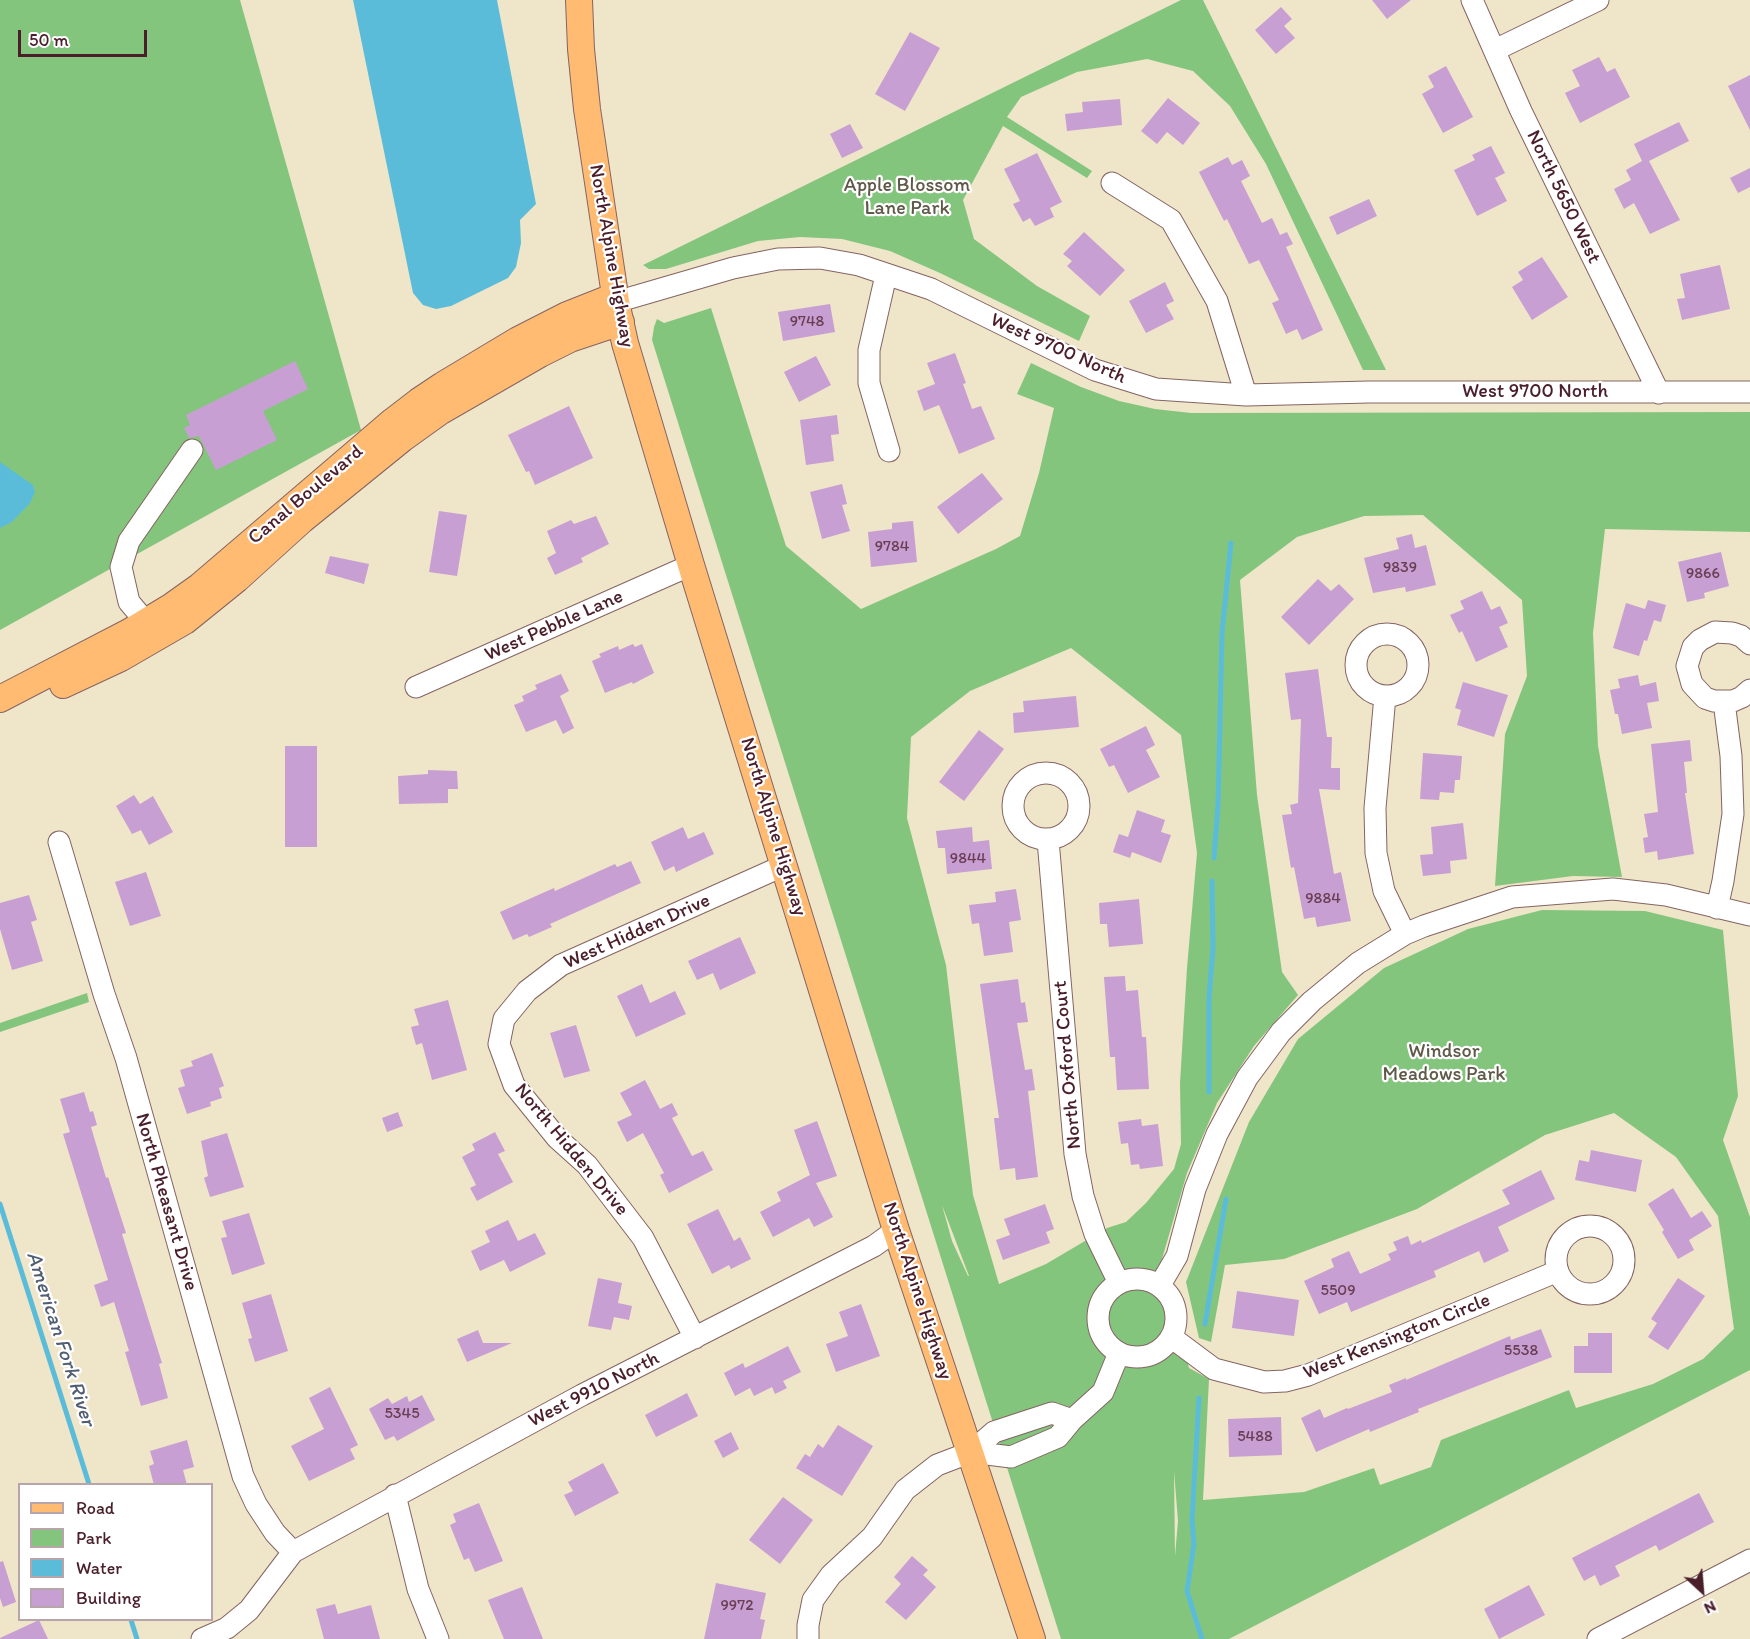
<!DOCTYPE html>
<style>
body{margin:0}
#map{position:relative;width:1750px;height:1639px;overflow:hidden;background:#efe5c9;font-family:Itim,sans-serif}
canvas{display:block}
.legend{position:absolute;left:18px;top:1483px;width:195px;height:138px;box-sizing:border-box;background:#fff;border:2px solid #b7a5aa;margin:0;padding:8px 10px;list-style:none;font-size:18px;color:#4a1f2b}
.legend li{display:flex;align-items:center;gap:12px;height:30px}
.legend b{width:30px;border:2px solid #b7a5aa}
.north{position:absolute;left:1672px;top:1561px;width:60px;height:60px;-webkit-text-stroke:4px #fff;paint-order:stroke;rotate:154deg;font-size:16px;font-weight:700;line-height:24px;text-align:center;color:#4a1f2b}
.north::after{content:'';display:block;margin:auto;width:21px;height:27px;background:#4a1f2b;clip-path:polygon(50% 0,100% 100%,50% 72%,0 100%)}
.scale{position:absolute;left:18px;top:30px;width:129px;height:27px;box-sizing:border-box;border:3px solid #4a1f2b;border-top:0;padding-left:8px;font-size:18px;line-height:21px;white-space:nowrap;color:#4a1f2b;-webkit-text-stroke:4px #fff;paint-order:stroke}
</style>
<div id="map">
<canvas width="1750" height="1639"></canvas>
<ul class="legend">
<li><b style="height:8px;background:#ffbb71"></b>Road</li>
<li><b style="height:16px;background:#84c57e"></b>Park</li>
<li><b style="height:16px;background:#5bbcd9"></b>Water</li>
<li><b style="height:16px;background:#c89fd2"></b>Building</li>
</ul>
<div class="north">N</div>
<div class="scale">50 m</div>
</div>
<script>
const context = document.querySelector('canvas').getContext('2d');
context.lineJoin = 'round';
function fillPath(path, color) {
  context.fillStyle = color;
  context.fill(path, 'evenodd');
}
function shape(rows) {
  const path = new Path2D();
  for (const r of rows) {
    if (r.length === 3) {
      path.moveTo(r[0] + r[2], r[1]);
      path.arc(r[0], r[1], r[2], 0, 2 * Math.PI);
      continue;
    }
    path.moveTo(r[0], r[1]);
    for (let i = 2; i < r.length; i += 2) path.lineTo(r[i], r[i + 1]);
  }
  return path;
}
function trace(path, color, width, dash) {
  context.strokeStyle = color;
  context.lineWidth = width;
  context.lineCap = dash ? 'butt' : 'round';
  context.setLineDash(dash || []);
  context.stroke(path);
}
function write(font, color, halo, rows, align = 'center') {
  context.font = font + ' Itim,sans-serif';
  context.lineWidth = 4.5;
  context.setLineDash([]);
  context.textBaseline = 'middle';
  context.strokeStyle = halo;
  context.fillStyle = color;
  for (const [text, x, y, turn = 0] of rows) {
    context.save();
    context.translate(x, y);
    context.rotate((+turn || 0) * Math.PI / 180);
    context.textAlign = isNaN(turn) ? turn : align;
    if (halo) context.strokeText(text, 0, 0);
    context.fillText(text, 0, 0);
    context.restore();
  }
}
fillPath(shape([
 [0,0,240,0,361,430,0,630],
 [1181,0,1203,0,1386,370,1363,370,1266,164,1230,106,1193,71,1147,59,1077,72,1021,97,1007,117,1092,171,1087,178,1003,126,963,200,974,239,1037,286,1090,316,1079,341,940,273,890,251,842,239,800,237,758,241,666,269,649,269,643,265],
 [711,308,786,546,861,609,996,549,1020,536,1039,473,1054,408,1017,394,1031,363,1081,387,1119,401,1155,409,1191,413,1750,412,1750,532,1605,529,1593,633,1598,746,1622,877,1573,876,1495,886,1505,734,1527,676,1522,600,1423,515,1364,516,1297,537,1240,580,1257,795,1282,972,1298,995,1254,1046,1217,1103,1187,1173,1162,1259,1189,1368,1209,1379,1203,1500,1304,1492,1374,1468,1380,1485,1431,1467,1441,1440,1569,1390,1576,1408,1653,1384,1703,1359,1734,1329,1718,1216,1676,1157,1614,1113,1545,1135,1417,1209,1284,1259,1225,1265,1211,1342,1199,1338,1186,1282,1249,1122,1298,1039,1384,968,1468,929,1542,910,1645,911,1723,930,1738,1096,1723,1140,1750,1217,1750,1370,1229,1639,1061,1639,652,340,654,327,657,319,664,323],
 [1071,648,1181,735,1197,853,1187,968,1180,1083,1181,1144,1174,1169,1146,1203,1126,1222,1107,1228,1046,1264,999,1284,973,1195,946,965,907,818,911,737,970,691],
 [942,1205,969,1276,968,1276,952,1241],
 [1174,1471,1178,1521,1175,1556],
 [87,993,89,1002,0,1032,0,1023]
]), '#84c57e');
fillPath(shape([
 [353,0,497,0,536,204,520,220,521,243,516,267,508,278,451,306,436,309,423,305,413,293],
 [0,462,33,485,35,492,30,503,12,522,0,528]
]), '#5bbcd9');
trace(shape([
 [1214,858,1218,805,1222,633,1231,543],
 [1209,1092,1209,998,1213,948,1212,881],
 [0,1204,89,1484],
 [1205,1324,1226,1199],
 [1199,1398,1192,1520,1194,1544,1187,1591,1202,1639],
 [131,1620,137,1639]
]), '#5bbcd9', 5);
fillPath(shape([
 [1372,0,1411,0,1387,19],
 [1281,7,1292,19,1284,26,1295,38,1276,54,1255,30],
 [910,32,940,48,905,111,875,94],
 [1599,57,1607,72,1615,68,1630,97,1580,123,1565,93,1580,86,1572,70],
 [1446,66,1473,117,1443,133,1422,94,1434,87,1428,76],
 [1750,75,1750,130,1728,86],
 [1168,98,1200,123,1183,145,1167,132,1157,144,1141,131],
 [1120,99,1122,125,1067,131,1065,114,1083,112,1082,102],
 [1679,122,1689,141,1649,161,1680,220,1650,234,1634,203,1624,209,1614,189,1631,180,1626,170,1642,161,1634,144],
 [850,124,863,148,842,158,830,134],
 [1491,146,1505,173,1495,178,1507,201,1477,216,1454,170,1475,160,1472,155],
 [1037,153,1062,202,1050,208,1054,217,1035,226,1030,218,1023,222,1013,204,1020,201,1004,169],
 [1228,157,1232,165,1242,160,1250,176,1241,181,1262,223,1272,218,1280,235,1287,232,1293,244,1286,247,1323,330,1302,340,1297,329,1286,334,1272,303,1279,300,1259,260,1249,264,1227,219,1224,221,1199,172],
 [1750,168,1750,187,1738,193,1730,178],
 [1369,199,1377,216,1337,235,1329,217],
 [1084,232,1125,270,1100,296,1067,266,1072,261,1063,254],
 [1542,257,1568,297,1532,320,1512,287,1523,280,1518,272],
 [1720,265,1730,309,1682,320,1677,299,1685,298,1680,274],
 [1165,282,1174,301,1166,305,1174,319,1146,333,1129,301],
 [830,304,835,332,783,341,778,312],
 [955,353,966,383,963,384,972,409,981,406,995,439,959,454,939,405,924,411,917,391,935,384,927,363],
 [816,356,831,385,799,402,784,372],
 [295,361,308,389,263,411,277,440,216,470,199,436,189,438,184,428,190,425,186,415],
 [569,406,593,458,535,485,529,471,526,472,508,435],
 [837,415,839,434,831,435,834,461,806,465,800,420],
 [982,473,1003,499,958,534,937,507],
 [842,484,847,504,842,505,850,531,822,539,810,492],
 [439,511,467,515,457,576,429,572],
 [596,516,609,544,581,558,583,562,555,575,547,558,556,553,547,531,571,520,574,524],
 [913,521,917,562,871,567,868,532,892,529,892,523],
 [1412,534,1415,548,1426,545,1436,585,1406,592,1405,587,1373,593,1364,558,1399,549,1396,538],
 [1721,552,1729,586,1704,593,1705,598,1687,602,1678,562],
 [330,556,369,564,364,584,325,573],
 [1318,579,1331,591,1339,584,1354,599,1309,645,1281,617],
 [1482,591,1491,610,1500,606,1508,623,1499,627,1508,647,1476,662,1462,631,1459,633,1450,615,1464,609,1460,601],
 [1648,600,1666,605,1661,622,1654,620,1647,641,1644,640,1639,656,1613,648,1626,603,1645,609],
 [633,644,635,647,642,644,654,673,633,684,632,682,605,693,592,661,601,657,599,654,618,646,619,650],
 [1318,669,1327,737,1332,737,1331,768,1340,768,1340,790,1319,789,1334,874,1341,872,1351,921,1317,927,1315,917,1304,919,1294,867,1291,868,1282,815,1292,814,1290,805,1298,803,1301,719,1291,720,1285,673],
 [561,674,569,691,560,696,574,728,563,734,556,720,526,732,514,705,524,701,522,696,537,689,535,685],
 [1638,675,1640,686,1656,682,1659,701,1647,703,1652,728,1622,734,1618,714,1615,714,1610,690,1620,688,1618,679],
 [1463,682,1508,695,1494,737,1457,725,1461,710,1455,708],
 [1076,696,1079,727,1014,733,1013,713,1024,712,1023,701],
 [1146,726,1155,745,1146,750,1160,777,1128,793,1114,765,1109,767,1100,749],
 [979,730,1004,749,964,801,939,782],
 [1690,740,1692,761,1684,762,1687,793,1685,793,1694,854,1658,860,1657,851,1645,853,1643,838,1648,837,1644,814,1658,812,1651,744],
 [285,746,317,746,317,847,285,847],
 [1423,753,1462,756,1460,780,1455,780,1454,793,1440,792,1439,800,1420,799],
 [428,770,457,771,458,789,448,789,448,803,399,804,398,776,428,774],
 [134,795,140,804,153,796,173,832,149,845,141,830,132,834,116,806],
 [1137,810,1165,820,1161,832,1171,835,1161,863,1132,852,1130,858,1113,852,1119,834,1128,837],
 [1463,823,1467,859,1450,861,1451,873,1423,876,1420,855,1433,854,1431,827],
 [683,827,688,839,704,832,714,854,676,872,674,866,664,871,651,842],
 [972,827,973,842,989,840,992,869,947,874,945,848,938,848,936,831],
 [631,861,641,883,550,924,552,927,529,937,527,934,513,940,500,912,554,888,555,891,615,864,617,867],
 [146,872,161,916,130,926,115,882],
 [1016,889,1021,920,1009,922,1013,952,984,956,979,923,972,924,969,905,996,902,995,892],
 [29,895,37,920,31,922,43,961,12,970,0,929,0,903],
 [1139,899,1143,944,1109,947,1107,924,1100,924,1099,903],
 [740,937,756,973,720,990,713,973,697,980,688,961],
 [1125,976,1126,991,1138,990,1142,1037,1146,1037,1149,1089,1117,1090,1115,1057,1110,1057,1104,977],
 [1018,979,1021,1003,1025,1002,1028,1022,1017,1023,1025,1070,1032,1069,1035,1090,1028,1091,1038,1177,1016,1180,1015,1168,1000,1170,994,1118,999,1118,980,984],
 [642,984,650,1003,675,991,686,1014,636,1037,617,996],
 [448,1000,467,1070,432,1080,422,1043,416,1045,411,1027,419,1025,414,1009],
 [576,1025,590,1071,564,1078,550,1033],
 [212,1053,224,1086,219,1088,222,1098,210,1102,211,1106,187,1114,178,1088,185,1086,180,1070,193,1066,191,1061],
 [645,1080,660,1109,672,1103,678,1115,672,1118,692,1156,703,1151,713,1170,669,1193,660,1175,664,1173,643,1133,627,1142,617,1122,632,1115,620,1093],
 [84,1092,90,1112,93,1111,97,1125,91,1127,106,1178,108,1177,126,1233,122,1234,162,1363,159,1364,168,1398,141,1406,125,1352,129,1351,114,1302,101,1307,94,1285,108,1280,63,1134,70,1132,60,1099],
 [398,1112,403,1126,387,1132,382,1118],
 [1141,1119,1142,1126,1158,1124,1163,1166,1140,1169,1139,1164,1131,1165,1128,1143,1121,1144,1118,1122],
 [817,1121,837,1176,816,1183,833,1217,814,1227,809,1218,773,1237,760,1212,781,1201,777,1192,810,1175,794,1130],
 [495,1132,505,1151,498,1154,513,1182,477,1201,470,1188,476,1185,462,1157,475,1150,472,1144],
 [227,1133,244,1187,210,1197,204,1178,208,1176,201,1141],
 [1591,1150,1642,1160,1636,1192,1575,1180,1579,1160,1589,1162],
 [1541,1170,1555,1199,1498,1227,1509,1251,1484,1263,1479,1251,1434,1271,1436,1277,1351,1312,1347,1302,1319,1314,1304,1281,1334,1267,1331,1259,1349,1251,1360,1274,1391,1260,1388,1254,1397,1250,1393,1242,1408,1236,1411,1245,1421,1240,1422,1243,1510,1204,1502,1190],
 [1673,1188,1691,1218,1702,1211,1712,1226,1689,1240,1694,1250,1678,1259,1662,1232,1664,1230,1648,1204],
 [1045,1204,1054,1229,1046,1232,1050,1243,1003,1260,996,1240,1010,1235,1004,1219],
 [718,1209,734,1241,740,1237,751,1259,731,1269,729,1265,712,1274,687,1224],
 [249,1213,265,1264,232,1275,221,1238,227,1237,222,1221],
 [508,1220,518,1241,535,1233,546,1254,510,1272,504,1260,480,1271,471,1251,490,1242,485,1231],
 [598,1278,622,1283,618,1303,632,1306,629,1320,614,1317,611,1330,588,1326],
 [1678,1278,1705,1296,1668,1350,1648,1337,1657,1323,1651,1319],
 [1237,1291,1299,1300,1294,1336,1232,1328],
 [271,1294,288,1351,255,1362,248,1339,252,1338,242,1303],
 [861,1304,880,1356,836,1372,826,1344,848,1336,839,1312],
 [1541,1329,1552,1357,1418,1409,1419,1412,1370,1432,1369,1429,1316,1452,1301,1418,1320,1409,1324,1418,1347,1408,1348,1409,1392,1392,1389,1385,1406,1378,1406,1380,1510,1336,1511,1340],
 [478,1330,483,1343,512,1343,467,1362,457,1339],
 [1588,1333,1612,1333,1612,1373,1574,1373,1574,1346,1588,1346],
 [788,1346,801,1372,783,1381,787,1388,775,1394,772,1387,754,1396,750,1388,735,1396,724,1373,743,1363,745,1368],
 [330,1387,358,1445,350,1449,355,1459,309,1481,291,1446,324,1429,309,1398],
 [687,1393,698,1416,656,1437,645,1415],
 [422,1395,435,1420,397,1441,394,1436,385,1440,369,1409,388,1398,392,1404,407,1396,409,1402],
 [1281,1417,1282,1455,1229,1457,1228,1419],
 [838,1425,873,1446,842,1496,796,1468,805,1454,810,1457,818,1444,823,1448],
 [731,1432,739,1449,723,1458,714,1441],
 [187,1440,194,1467,183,1470,187,1485,154,1485,149,1466,154,1464,150,1451],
 [603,1463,619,1493,575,1516,564,1495,573,1491,568,1482],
 [1699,1493,1714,1522,1659,1551,1656,1545,1615,1566,1620,1576,1600,1586,1595,1575,1584,1581,1572,1558],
 [783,1497,813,1520,780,1564,749,1540],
 [479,1503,503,1561,475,1572,469,1558,464,1560,450,1525,456,1522,453,1514],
 [912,1556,928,1570,923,1575,936,1587,906,1620,885,1602,901,1584,894,1577],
 [3,1561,16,1602,3,1607,0,1598,0,1562],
 [716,1583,766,1593,760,1619,765,1620,761,1639,704,1639],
 [1529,1585,1545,1615,1499,1639,1484,1609],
 [522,1587,543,1639,504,1639,488,1600],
 [335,1604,338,1614,371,1605,380,1639,324,1639,316,1609],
 [39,1620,48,1639,0,1639,0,1638]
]), '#c89fd2');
const minor = shape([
 [1472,0,1521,111,1659,393],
 [1495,50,1598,0],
 [1112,183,1171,220,1217,301,1246,395],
 [886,275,869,350,869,383,889,451],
 [616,302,733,268,778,259,820,258,859,265,931,289,1095,370,1156,389,1246,395,1369,392,1750,392],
 [1387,665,31],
 [156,634,129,602,121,567,129,541,192,450],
 [1750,644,1741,636,1732,633,1715,632,1700,640,1693,647,1687,666,1692,684,1705,698,1714,701,1733,701,1742,697,1750,690],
 [416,687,691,565],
 [1385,696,1375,808,1376,853,1384,891,1405,934],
 [1046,806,33],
 [1048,840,1075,1154,1083,1196,1095,1234,1119,1283],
 [59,842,104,994,126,1058,243,1476,256,1504,275,1533,293,1552],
 [1717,908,1723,881,1733,814,1731,756,1724,702],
 [1590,1260,34],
 [1137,1318,39],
 [1160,1285,1177,1256,1195,1189,1217,1134,1247,1078,1281,1032,1312,1001,1358,963,1405,934,1424,926,1512,897,1613,889,1666,895,1750,915],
 [1171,1337,1214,1369,1264,1382,1285,1381,1308,1375,1558,1271],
 [695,1338,643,1238,587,1165,557,1138,514,1085,499,1044,504,1019,527,991,561,965,785,865],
 [971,1452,1011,1457,1058,1437,1072,1420,1103,1392,1119,1353],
 [395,1495,418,1589,438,1639],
 [202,1639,227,1628,249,1610,293,1552,582,1395,874,1246,896,1230],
 [808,1639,808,1625,813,1600,831,1575,872,1537,905,1490,937,1465,971,1452,994,1432,1052,1413,1072,1420],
 [1598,1639,1750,1560]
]);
const major = shape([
 [579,0,581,49,587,109,616,302,625,343,691,565,896,1230,1032,1639],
 [63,685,121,658,185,621,237,579,302,520,402,439,441,411,540,354,570,339,621,322],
 [0,699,129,632,172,606,200,586,393,421,419,401,443,385,518,340,567,315,615,296]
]);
trace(minor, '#846462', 23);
trace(major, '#846462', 28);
trace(minor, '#fff', 21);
trace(major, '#ffbb71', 26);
write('16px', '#6a3f55', null, [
 ["9748",807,322],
 ["9784",892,547],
 ["9839",1400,568],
 ["9866",1703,574],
 ["9844",968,859],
 ["9884",1323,899],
 ["5509",1338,1291],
 ["5538",1521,1351],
 ["5345",402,1414],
 ["5488",1255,1437],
 ["9972",737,1606]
]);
write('20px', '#5e5948', '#fff', [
 ["Apple Blossom",907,186],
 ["Lane Park",907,209],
 ["Windsor",1444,1052],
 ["Meadows Park",1444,1075]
]);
write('20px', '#4a1f2b', '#fff', [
 ["North 5650 West",1563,197,64],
 ["North Alpine Highway",611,256,80],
 ["West 9700 North",1058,349,24],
 ["West 9700 North",1535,392],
 ["Canal Boulevard",306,495,-40],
 ["West Pebble Lane",554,626,-24],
 ["North Alpine Highway",773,827,73],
 ["West Hidden Drive",637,932,-24],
 ["North Oxford Court",1068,1065,-95],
 ["North Hidden Drive",571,1150,50],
 ["North Pheasant Drive",166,1202,74],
 ["North Alpine Highway",917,1291,72],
 ["West Kensington Circle",1397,1337,-22],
 ["West 9910 North",594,1390,-27]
]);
write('italic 21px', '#515e71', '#fff', [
 ["American Fork River",60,1339,72]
]);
</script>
